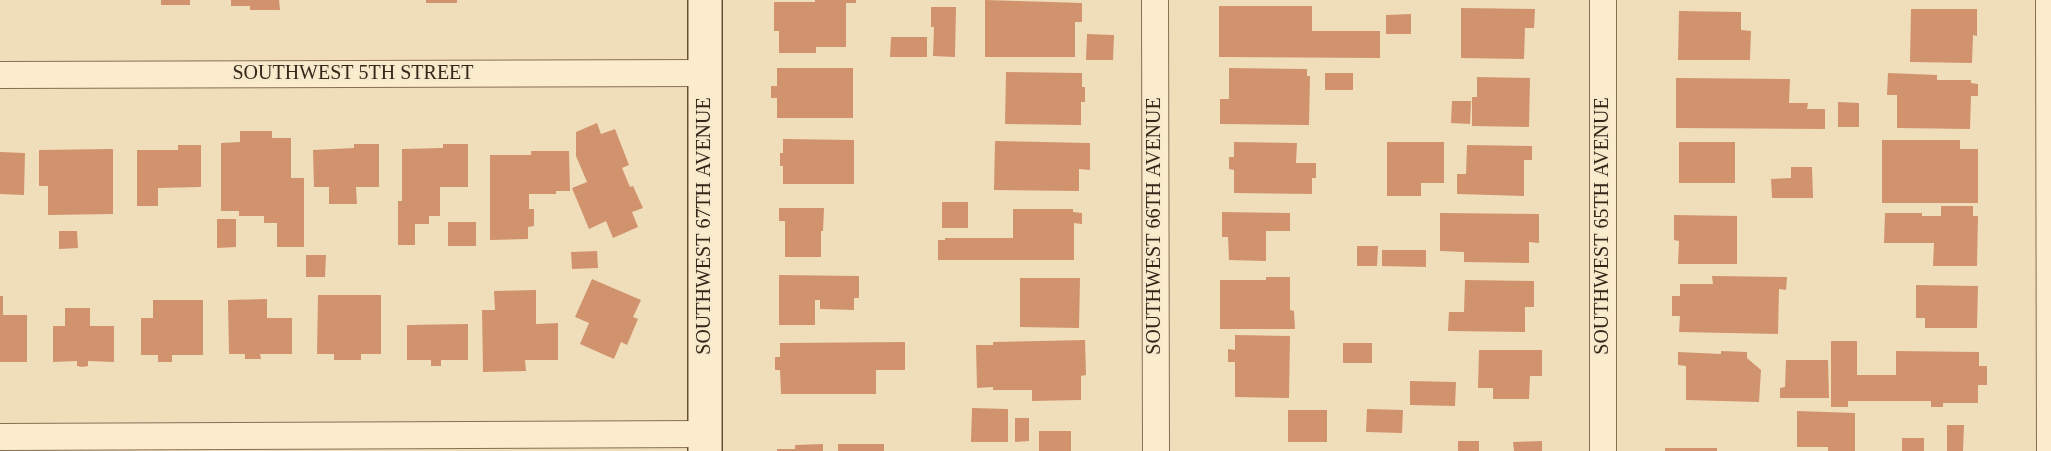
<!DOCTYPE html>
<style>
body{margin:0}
canvas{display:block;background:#f0debb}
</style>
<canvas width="2051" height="451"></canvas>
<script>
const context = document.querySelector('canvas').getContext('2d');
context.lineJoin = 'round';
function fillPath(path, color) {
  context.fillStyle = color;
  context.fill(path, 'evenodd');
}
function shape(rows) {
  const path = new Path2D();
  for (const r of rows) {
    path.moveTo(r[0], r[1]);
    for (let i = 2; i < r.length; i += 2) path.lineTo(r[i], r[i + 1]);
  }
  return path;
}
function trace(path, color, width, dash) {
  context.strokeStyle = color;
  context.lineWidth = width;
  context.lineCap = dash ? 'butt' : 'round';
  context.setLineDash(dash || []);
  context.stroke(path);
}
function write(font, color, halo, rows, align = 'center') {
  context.font = font + ' "Times New Roman",serif';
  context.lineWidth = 5;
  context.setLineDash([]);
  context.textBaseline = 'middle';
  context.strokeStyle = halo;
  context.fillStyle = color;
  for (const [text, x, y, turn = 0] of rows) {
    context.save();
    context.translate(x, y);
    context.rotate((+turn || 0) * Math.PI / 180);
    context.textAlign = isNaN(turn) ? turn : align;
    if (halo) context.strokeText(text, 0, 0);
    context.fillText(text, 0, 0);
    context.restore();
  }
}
fillPath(shape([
 [161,0,190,0,190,5,161,5],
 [231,0,279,0,280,10,250,10,250,6,231,6],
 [426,0,457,0,457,3,426,3],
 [815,0,856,0,856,3,846,3,846,47,816,47,816,53,779,53,779,31,774,31,774,2,815,2],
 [985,0,1082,3,1082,22,1075,22,1075,57,985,57],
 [1219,6,1312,6,1312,31,1380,31,1380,58,1219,57],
 [931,7,956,7,955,57,933,56,934,27,931,27],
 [1461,8,1535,9,1534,28,1525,28,1524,59,1461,58],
 [1911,9,1977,9,1977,36,1973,35,1972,63,1910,62],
 [1679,11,1741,12,1741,30,1751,31,1750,60,1678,60],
 [1411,14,1411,34,1386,34,1386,15],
 [1087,34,1114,35,1113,60,1086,60],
 [891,37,927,37,927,57,890,57],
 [777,68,853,68,853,118,777,118,777,98,771,98,771,86,777,86],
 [1229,68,1307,69,1307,76,1310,76,1309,125,1220,124,1220,99,1229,99],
 [1006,72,1082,73,1082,87,1085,87,1085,102,1081,102,1081,125,1005,124],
 [1325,73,1353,73,1353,90,1325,90],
 [1888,73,1937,75,1937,80,1971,80,1971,83,1978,84,1978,96,1971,96,1970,129,1897,128,1897,95,1887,95],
 [1477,77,1530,78,1529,127,1472,126,1472,97,1477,97],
 [1676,78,1790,79,1789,103,1808,103,1807,109,1825,109,1825,129,1676,128],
 [1452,101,1471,101,1470,124,1451,123],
 [1838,102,1859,103,1859,127,1838,127],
 [597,123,601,134,615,129,629,165,622,168,630,187,633,186,643,208,632,212,638,227,613,238,606,221,589,229,572,188,587,182,576,156,576,132],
 [240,131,272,131,272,138,291,138,291,178,304,178,304,247,277,247,277,223,264,223,264,216,239,216,239,211,221,211,221,143,240,142],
 [783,139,854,140,854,184,783,184,783,166,780,166,780,153,783,153],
 [1882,140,1960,140,1960,149,1978,149,1978,203,1882,203],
 [995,141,1090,143,1090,170,1079,169,1079,191,994,190],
 [1234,142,1297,143,1296,163,1316,163,1316,178,1312,178,1312,194,1234,193,1234,170,1229,169,1229,157,1234,157],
 [1387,142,1444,142,1444,183,1421,183,1421,196,1387,196],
 [1679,142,1735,142,1735,183,1679,183],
 [354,144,379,144,379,187,356,187,357,204,329,204,329,187,314,187,313,150,354,148],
 [443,144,468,144,468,187,440,187,440,216,429,216,429,224,415,224,415,245,398,245,398,201,402,201,402,149,443,148],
 [178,145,201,145,201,187,158,188,158,206,137,206,137,150,178,150],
 [1467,145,1532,146,1532,160,1524,160,1524,196,1457,194,1457,174,1466,174],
 [113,149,113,214,48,215,48,186,39,186,39,150],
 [531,151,569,151,570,191,556,191,556,194,529,194,529,209,534,209,534,226,528,227,528,239,490,240,490,155,531,155],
 [0,152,25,153,24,195,0,194],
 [1791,167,1812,167,1813,198,1772,198,1771,179,1791,178],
 [942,202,968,202,968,228,942,228],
 [1941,206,1973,206,1973,216,1978,216,1977,266,1933,266,1934,243,1884,243,1885,213,1922,213,1922,216,1941,216],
 [779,208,824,208,823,231,821,231,821,257,785,257,785,221,779,221],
 [1013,209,1073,209,1073,212,1082,213,1082,224,1074,223,1074,260,938,260,938,240,945,240,945,238,1013,238],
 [1222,212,1290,213,1290,231,1266,231,1266,261,1229,260,1228,237,1222,237],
 [1440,213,1539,214,1539,243,1529,242,1529,263,1464,262,1464,252,1440,251],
 [1674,215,1737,216,1737,264,1678,264,1679,241,1674,240],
 [217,219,236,219,236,247,217,248],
 [448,222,476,222,476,246,448,246],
 [59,231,77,231,78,248,59,249],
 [1357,246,1378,246,1377,266,1357,266],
 [1382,250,1426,250,1426,267,1382,266],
 [597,251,598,268,572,269,571,252],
 [306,255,326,255,325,277,306,277],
 [779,275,859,276,859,298,854,298,854,310,820,309,820,300,815,300,815,325,779,325],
 [1712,276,1787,277,1786,290,1779,289,1778,334,1679,332,1680,316,1672,316,1672,296,1680,296,1680,284,1713,284],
 [1266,277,1290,277,1290,310,1294,311,1295,329,1220,329,1220,280,1266,280],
 [1020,278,1080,278,1079,328,1020,327],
 [592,279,641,300,633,317,638,319,627,345,621,342,614,359,580,344,589,323,575,317],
 [1465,280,1534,281,1534,307,1525,307,1525,332,1448,331,1449,312,1464,312],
 [1916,285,1978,286,1977,328,1925,328,1925,318,1916,318],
 [536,290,536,324,558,323,558,360,525,360,526,371,483,372,482,310,495,310,494,291],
 [318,295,381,295,381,354,361,354,361,360,334,360,334,354,317,354],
 [0,296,3,296,3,315,27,315,27,362,0,362],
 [267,299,267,318,292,318,292,354,260,354,261,359,245,359,245,354,229,354,228,300],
 [153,300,203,300,203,355,172,355,172,362,158,362,158,355,141,355,141,318,153,318],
 [65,308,90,308,90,326,114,326,114,362,88,361,88,366,82,367,77,366,77,361,53,362,53,326,65,326],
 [468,324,468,360,441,360,441,366,431,366,431,360,407,360,407,325],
 [1235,335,1290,336,1289,398,1235,397,1235,362,1228,362,1228,349,1235,350],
 [1085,340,1086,375,1081,376,1081,400,1032,401,1032,390,993,390,993,387,977,388,976,345,993,345,993,342],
 [1831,341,1857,341,1857,375,1896,375,1896,351,1979,352,1979,366,1987,366,1987,385,1978,385,1978,403,1943,403,1943,407,1931,407,1931,401,1848,401,1848,407,1831,407],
 [905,342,905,370,876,370,876,394,781,394,780,370,775,370,775,357,780,357,780,343],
 [1343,343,1372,343,1372,363,1343,363],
 [1479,350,1542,350,1542,376,1530,376,1529,399,1493,399,1493,388,1478,388],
 [1721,351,1747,352,1747,358,1761,370,1759,402,1686,400,1686,366,1678,365,1678,352,1721,354],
 [1786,360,1828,360,1829,398,1780,398,1780,388,1785,387],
 [1410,381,1456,382,1455,406,1410,405],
 [972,408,1008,409,1008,442,971,442],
 [1367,409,1403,410,1402,433,1366,432],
 [1288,410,1327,410,1327,442,1288,442],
 [1797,411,1855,413,1855,451,1828,451,1828,447,1797,447],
 [1015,418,1029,418,1029,441,1015,442],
 [1947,425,1964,425,1963,451,1947,451],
 [1039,431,1071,431,1071,451,1039,451],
 [1902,438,1924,438,1924,451,1902,451],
 [1458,441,1479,441,1479,451,1458,451],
 [1542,441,1542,451,1514,451,1513,442],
 [823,444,823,451,777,451,777,449,795,449,795,445],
 [838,444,884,444,884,451,838,451],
 [1665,448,1717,448,1717,451,1665,451]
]), '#d1936e');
const street = shape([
 [1155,0,1156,451],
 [1603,0,1603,451],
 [2049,0,2050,451],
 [0,75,705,73],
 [0,437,705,434]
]);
const secondary = shape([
 [705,0,705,451]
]);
trace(street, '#886e54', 28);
trace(secondary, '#6a4f37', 36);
trace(street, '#fbecce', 26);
trace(secondary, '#fbecce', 33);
write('20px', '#36261a', '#f7e9cb', [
 ["SOUTHWEST 5TH STREET",353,74],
 ["SOUTHWEST 67TH AVENUE",705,226,-90],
 ["SOUTHWEST 66TH AVENUE",1155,226,-90],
 ["SOUTHWEST 65TH AVENUE",1603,226,-90]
]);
</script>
